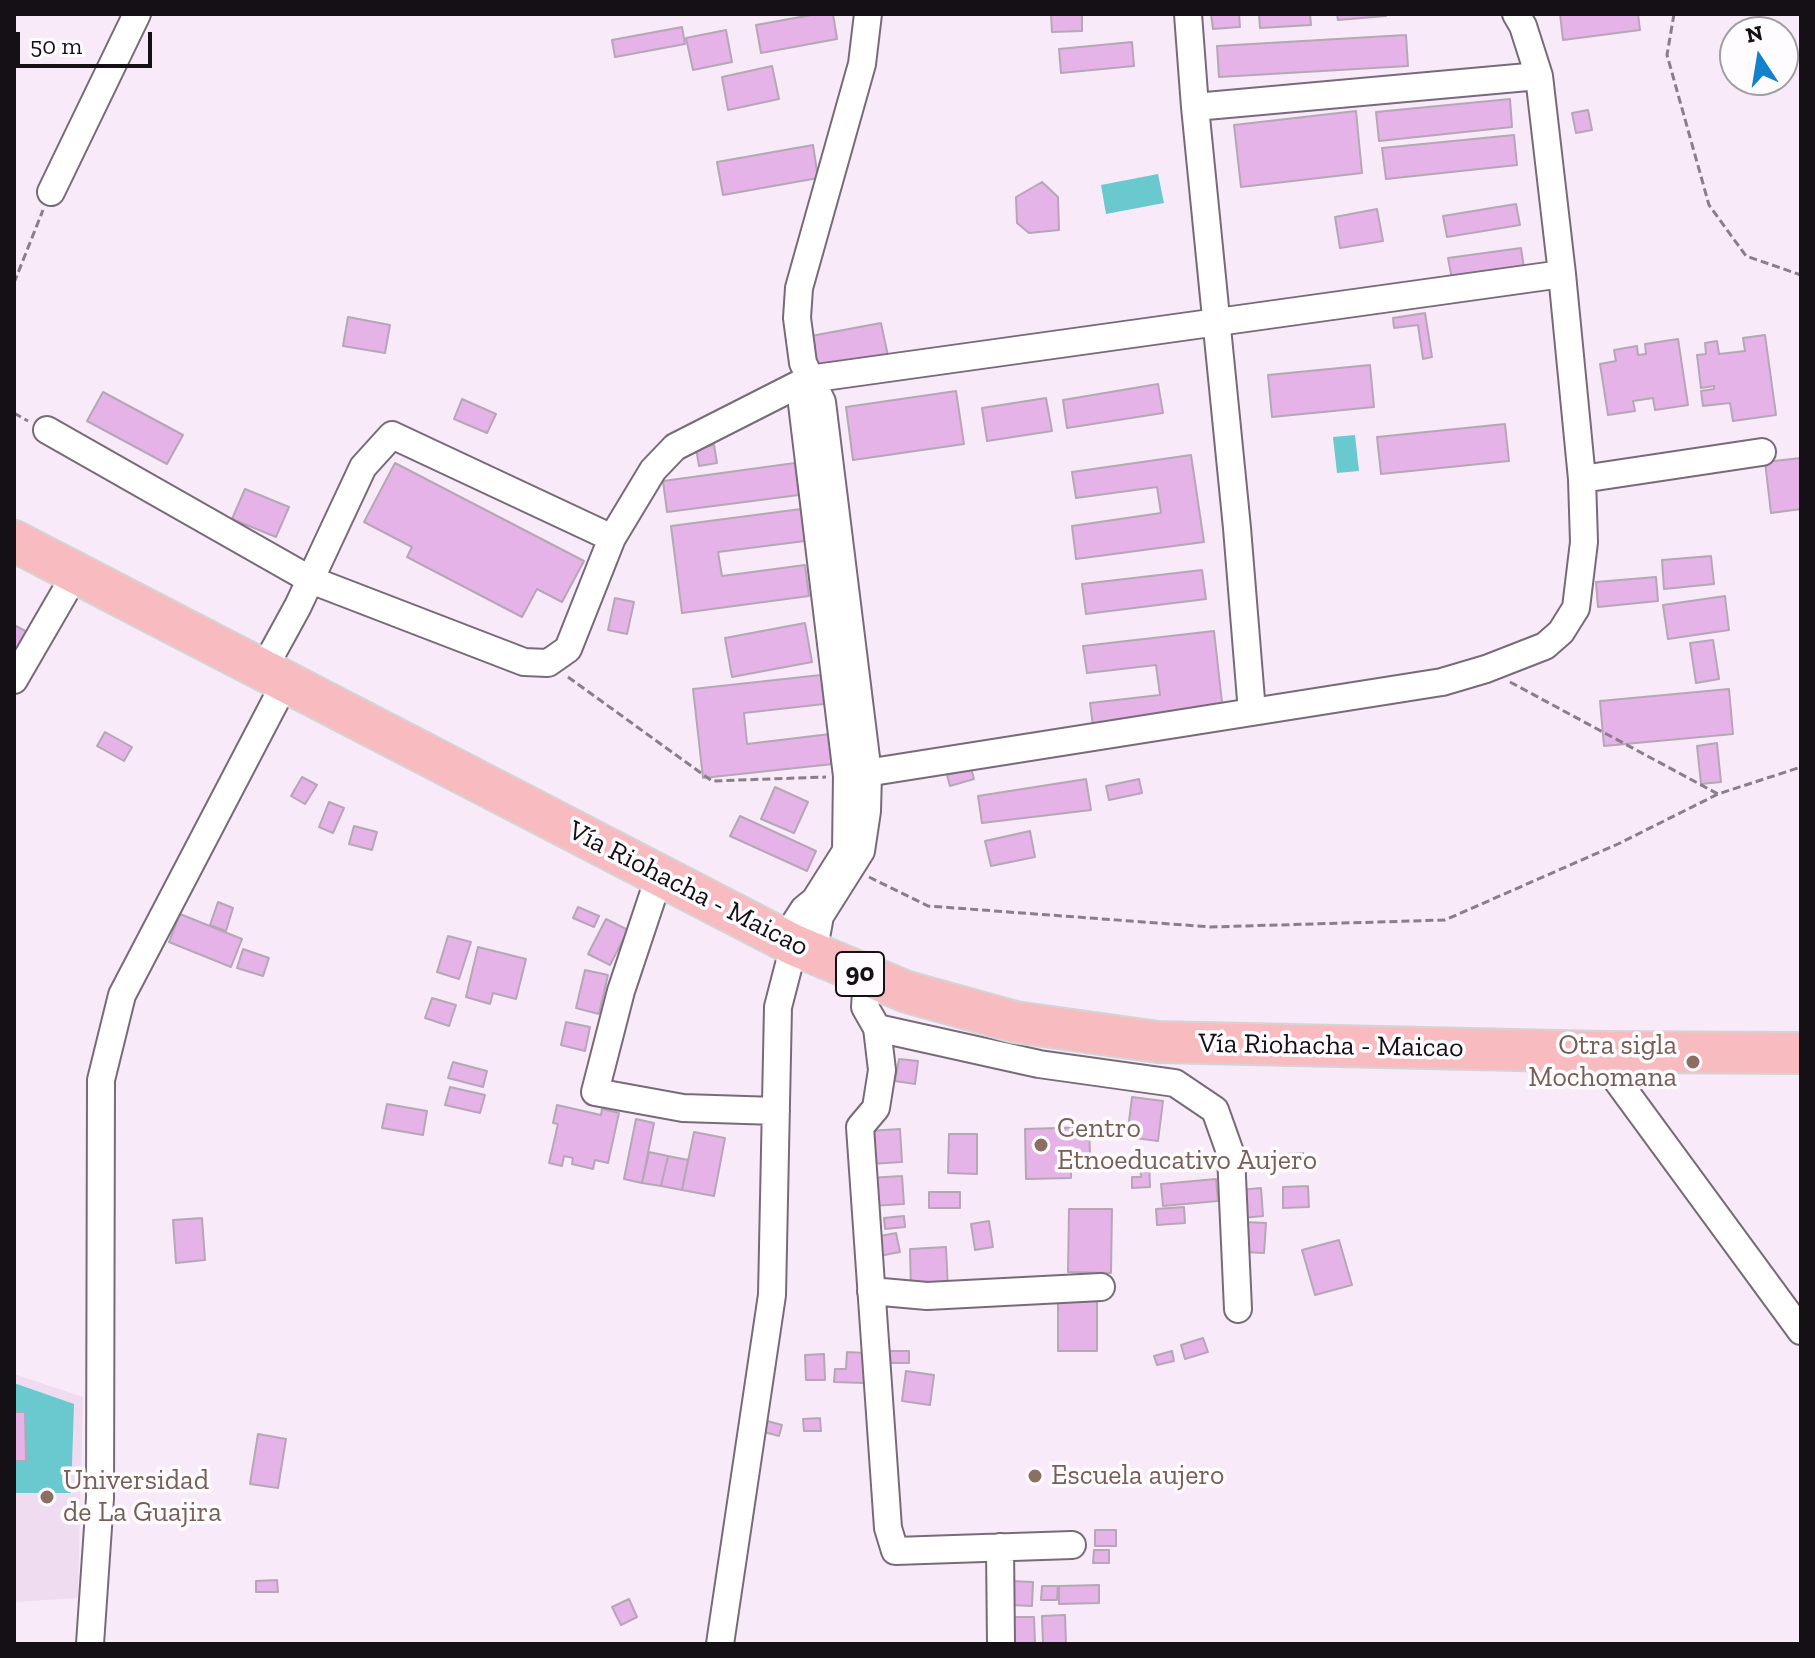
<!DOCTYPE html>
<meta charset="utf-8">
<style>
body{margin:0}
#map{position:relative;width:1815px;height:1658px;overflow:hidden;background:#f9eaf9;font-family:"Zilla Slab",serif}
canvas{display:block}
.frame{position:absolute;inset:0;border:16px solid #151015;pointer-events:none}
.north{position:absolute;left:1719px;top:16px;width:80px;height:80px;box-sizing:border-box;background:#fffcff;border:2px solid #a19ea1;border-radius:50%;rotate:348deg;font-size:22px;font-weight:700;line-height:32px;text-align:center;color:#151015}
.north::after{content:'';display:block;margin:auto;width:28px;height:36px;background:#1382cb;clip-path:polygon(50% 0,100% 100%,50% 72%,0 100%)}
.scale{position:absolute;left:16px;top:32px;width:136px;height:36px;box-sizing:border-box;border:4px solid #151015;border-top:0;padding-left:10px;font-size:24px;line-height:28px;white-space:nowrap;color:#151015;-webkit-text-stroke:6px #fffcff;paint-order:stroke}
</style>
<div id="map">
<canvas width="1815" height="1658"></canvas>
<div class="frame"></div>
<div class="north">N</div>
<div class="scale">50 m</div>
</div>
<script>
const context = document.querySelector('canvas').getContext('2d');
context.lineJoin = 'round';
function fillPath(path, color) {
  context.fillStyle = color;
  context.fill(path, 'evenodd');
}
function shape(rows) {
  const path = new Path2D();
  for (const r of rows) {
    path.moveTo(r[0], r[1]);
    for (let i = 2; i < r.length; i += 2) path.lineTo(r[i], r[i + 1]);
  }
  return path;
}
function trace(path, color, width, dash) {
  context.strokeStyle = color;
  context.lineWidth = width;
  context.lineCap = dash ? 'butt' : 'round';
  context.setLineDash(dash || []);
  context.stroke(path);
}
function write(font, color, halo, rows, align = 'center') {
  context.font = font + ' "Zilla Slab",serif';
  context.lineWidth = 7;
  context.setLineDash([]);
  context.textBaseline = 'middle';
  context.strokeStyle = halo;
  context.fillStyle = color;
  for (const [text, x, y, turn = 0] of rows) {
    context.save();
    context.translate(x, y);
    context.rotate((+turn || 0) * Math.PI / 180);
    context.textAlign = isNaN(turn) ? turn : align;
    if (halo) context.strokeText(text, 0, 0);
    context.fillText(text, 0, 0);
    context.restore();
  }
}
fillPath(shape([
 [14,1374,83,1397,78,1598,14,1602]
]), '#f0dcf1');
fillPath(shape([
 [1158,174,1164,203,1106,214,1101,185],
 [1355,435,1359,471,1337,473,1333,437],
 [14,1383,74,1404,71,1493,14,1493]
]), '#69c9ce');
const building = shape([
 [817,14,833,14,837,39,761,53,756,25,817,14],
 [1051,14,1082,14,1082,31,1052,32,1051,14],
 [1211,14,1239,14,1240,27,1213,29,1211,14],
 [1259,14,1310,14,1311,25,1260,28,1259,14],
 [1337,14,1386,14,1386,16,1338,20,1337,14],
 [1560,14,1638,14,1640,30,1563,40,1560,14],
 [682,27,685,44,615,57,612,40,682,27],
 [726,30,732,62,693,70,686,38,726,30],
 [1406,35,1408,66,1219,77,1217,46,1406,35],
 [1132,42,1134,66,1061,73,1059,49,1132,42],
 [772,66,779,99,728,110,722,77,772,66],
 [1510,99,1512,127,1379,141,1376,112,1510,99],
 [1588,110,1592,130,1576,133,1572,113,1588,110],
 [1356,111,1362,173,1241,187,1234,125,1356,111],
 [1514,135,1517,165,1386,179,1382,148,1514,135],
 [813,145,818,178,723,195,717,162,813,145],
 [1042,182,1058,197,1059,230,1029,233,1017,223,1016,197,1042,182],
 [1516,204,1520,225,1447,237,1443,216,1516,204],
 [1377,209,1383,241,1340,248,1335,217,1377,209],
 [1521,248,1524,268,1452,279,1448,258,1521,248],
 [1425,313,1432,357,1423,359,1418,325,1394,328,1393,318,1425,313],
 [348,317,390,325,385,353,343,346,348,317],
 [881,323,888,356,817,369,811,336,881,323],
 [1765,335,1776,415,1733,421,1730,403,1703,406,1701,391,1714,389,1714,386,1701,388,1697,355,1706,354,1705,343,1717,341,1719,354,1745,351,1743,338,1765,335],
 [1678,339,1688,405,1655,410,1653,398,1633,401,1635,411,1608,415,1600,364,1616,361,1614,350,1637,346,1638,355,1646,354,1645,344,1678,339],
 [1370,365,1374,407,1272,417,1268,375,1370,365],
 [1158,384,1163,413,1067,428,1063,400,1158,384],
 [956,391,964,444,853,460,846,407,956,391],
 [103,392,183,435,167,464,87,421,103,392],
 [1046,398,1052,431,987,441,982,408,1046,398],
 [462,399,496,414,487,433,454,419,462,399],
 [1505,424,1509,461,1381,474,1377,437,1505,424],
 [714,445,717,463,699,466,696,448,714,445],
 [1191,455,1204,542,1076,559,1072,526,1161,513,1157,487,1076,498,1072,472,1191,455],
 [1801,458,1801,509,1771,513,1765,462,1801,458],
 [395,463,584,561,562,602,537,589,522,617,407,557,412,547,364,522,395,463],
 [795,463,799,495,667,512,663,481,795,463],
 [245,489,289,507,276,537,232,519,245,489],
 [801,509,805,541,718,552,722,576,805,565,809,596,682,613,671,526,801,509],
 [1711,556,1714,584,1664,589,1662,560,1711,556],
 [1202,570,1206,599,1086,614,1082,584,1202,570],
 [1656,577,1658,601,1598,607,1596,582,1656,577],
 [1725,596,1729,630,1668,639,1663,605,1725,596],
 [615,598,634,602,627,634,608,630,615,598],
 [805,623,812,662,732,677,725,638,805,623],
 [14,625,31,634,14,655,14,625],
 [1214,631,1223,711,1093,726,1090,703,1160,695,1156,665,1087,673,1083,646,1214,631],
 [1713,640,1719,679,1696,683,1690,643,1713,640],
 [821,675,824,704,744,713,747,744,830,734,833,764,703,778,693,689,821,675],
 [1729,689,1733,734,1604,746,1600,701,1729,689],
 [105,732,132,747,124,761,97,746,105,732],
 [1717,743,1721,782,1701,784,1697,746,1717,743],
 [971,768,974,779,950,786,947,775,971,768],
 [302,777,317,785,305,804,291,796,302,777],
 [1086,779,1091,810,982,823,978,796,1086,779],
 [1139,779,1142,793,1109,800,1106,786,1139,779],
 [775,787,808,802,794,833,761,819,775,787],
 [329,802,344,808,333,833,319,827,329,802],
 [740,816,816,851,807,871,730,836,740,816],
 [354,826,377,832,372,850,349,844,354,826],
 [1030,831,1035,857,991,866,985,841,1030,831],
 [218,902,233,908,226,931,210,925,218,902],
 [578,907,599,916,594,927,573,918,578,907],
 [180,914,242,939,231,967,169,942,180,914],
 [606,919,628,930,610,965,588,954,606,919],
 [448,936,471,942,459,979,437,972,448,936],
 [478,947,526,959,516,999,493,993,490,1004,466,997,478,947],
 [243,949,269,958,263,976,237,968,243,949],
 [585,970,608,975,599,1014,576,1008,585,970],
 [432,998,456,1005,449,1026,425,1018,432,998],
 [566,1022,590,1027,585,1051,561,1045,566,1022],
 [899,1059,918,1061,915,1084,895,1081,899,1059],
 [453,1062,487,1071,483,1087,448,1078,453,1062],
 [450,1087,485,1095,480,1113,445,1105,450,1087],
 [1132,1097,1163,1101,1158,1141,1127,1137,1132,1097],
 [387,1104,427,1111,423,1135,382,1128,387,1104],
 [557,1105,601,1115,602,1109,619,1113,608,1163,595,1160,593,1169,572,1164,573,1158,564,1156,562,1166,549,1163,558,1124,553,1123,557,1105],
 [636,1119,654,1123,642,1183,624,1179,636,1119],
 [1089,1127,1090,1155,1071,1156,1071,1178,1026,1179,1025,1129,1089,1127],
 [900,1129,902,1162,870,1164,868,1131,900,1129],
 [694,1132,725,1138,714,1196,682,1190,694,1132],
 [949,1134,977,1134,977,1174,948,1173,949,1134],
 [649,1152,668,1156,661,1186,642,1183,649,1152],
 [1303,1153,1304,1167,1270,1169,1269,1155,1303,1153],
 [668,1156,688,1160,682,1190,661,1186,668,1156],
 [1149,1161,1150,1187,1132,1188,1132,1177,1141,1177,1140,1162,1149,1161],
 [902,1176,904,1204,871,1206,869,1178,902,1176],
 [1216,1179,1218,1201,1163,1206,1161,1184,1216,1179],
 [1308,1186,1309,1207,1283,1208,1283,1187,1308,1186],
 [1261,1188,1263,1216,1242,1218,1240,1190,1261,1188],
 [929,1192,960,1192,960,1208,929,1208,929,1192],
 [1184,1207,1185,1223,1157,1225,1156,1209,1184,1207],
 [1069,1209,1112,1209,1111,1273,1068,1272,1069,1209],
 [904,1216,905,1227,885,1229,884,1218,904,1216],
 [202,1218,205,1260,176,1263,173,1220,202,1218],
 [989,1221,993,1247,975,1250,971,1224,989,1221],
 [1246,1222,1266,1223,1264,1253,1244,1252,1246,1222],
 [896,1233,900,1252,879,1256,875,1237,896,1233],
 [1339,1240,1352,1285,1315,1295,1302,1250,1339,1240],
 [946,1247,948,1290,911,1292,910,1249,946,1247],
 [1058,1300,1097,1300,1097,1351,1058,1351,1058,1300],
 [1203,1338,1208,1352,1185,1359,1181,1345,1203,1338],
 [886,1351,909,1351,909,1363,886,1363,886,1351],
 [1172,1351,1174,1361,1157,1365,1154,1356,1172,1351],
 [847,1352,865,1353,864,1383,834,1382,835,1369,846,1369,847,1352],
 [824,1354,825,1380,806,1380,805,1355,824,1354],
 [906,1371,934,1375,930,1405,902,1401,906,1371],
 [14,1412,25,1412,26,1461,14,1461,14,1412],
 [820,1418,821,1431,804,1431,803,1419,820,1418],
 [767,1421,782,1425,779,1436,764,1432,767,1421],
 [258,1434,286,1439,278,1488,250,1484,258,1434],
 [1095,1530,1116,1530,1116,1546,1095,1546,1095,1530],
 [1094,1550,1109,1550,1109,1563,1093,1563,1094,1550],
 [277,1580,278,1592,256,1592,256,1581,277,1580],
 [1010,1581,1033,1582,1032,1606,1009,1605,1010,1581],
 [1099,1585,1099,1603,1059,1604,1059,1586,1099,1585],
 [1042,1586,1058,1586,1057,1600,1041,1600,1042,1586],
 [629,1599,637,1617,621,1625,612,1607,629,1599],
 [1065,1615,1066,1644,1043,1644,1042,1616,1065,1615],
 [1009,1617,1034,1617,1035,1644,1010,1644,1009,1617]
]);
fillPath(building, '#e5b3e7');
trace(building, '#b5a7b5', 2);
const minor = shape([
 [1188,14,1195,107,1237,528,1252,712],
 [1195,107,1539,76],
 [51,192,137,14],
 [47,430,311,580,524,662,548,663,568,649,612,538,653,470,675,447,809,379,1562,274],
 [1582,479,1762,452],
 [263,670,298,606,363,467,392,435,612,538],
 [14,680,76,573],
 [847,776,1442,682,1486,669,1545,646,1561,632,1576,608,1584,542,1582,479,1562,274,1539,76,1523,26,1516,14],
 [659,877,621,991,595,1092,683,1108,776,1111],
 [784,940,804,909,815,900,846,851,847,776,802,404,809,379],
 [813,954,820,916,861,851,867,811,868,774,822,402,803,363,797,318,799,288,862,64,868,14],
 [867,977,865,1007,877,1028,1039,1064,1175,1083,1215,1110,1231,1155,1238,1309],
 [877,1028,882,1070,876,1108,860,1127,888,1528,895,1551,1072,1545],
 [1605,1052,1616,1079,1801,1331],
 [871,1291,927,1296,1101,1287],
 [1000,1547,1001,1644],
 [90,1644,100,1498,101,1080,122,995,286,681],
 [720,1644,772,1295,778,1007,794,945]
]);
const highway = shape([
 [14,541,794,945,907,992,1015,1022,1158,1042,1605,1052,1801,1053]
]);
trace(minor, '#786b78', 30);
trace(highway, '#d5d4d5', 44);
trace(shape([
 [1674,14,1667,55,1709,205,1746,256,1801,275],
 [14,283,43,210],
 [14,413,28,421],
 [568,677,712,781,826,777],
 [1510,682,1718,794],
 [869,877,928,906,1211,927,1445,920,1618,844,1718,794,1801,767]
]), '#897f89', 3, [8, 4]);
trace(minor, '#fff', 26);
trace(highway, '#f8bbc0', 40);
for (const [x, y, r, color] of [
 [1693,1062,8,"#8d6e63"],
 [1041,1145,8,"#8d6e63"],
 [1035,1476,8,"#8d6e63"],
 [47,1497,8,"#8d6e63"]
]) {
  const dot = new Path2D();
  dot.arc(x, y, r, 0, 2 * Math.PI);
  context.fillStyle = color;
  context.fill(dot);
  trace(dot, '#fffcff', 3);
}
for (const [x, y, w] of [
 [860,974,48]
]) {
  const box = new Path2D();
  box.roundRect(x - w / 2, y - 22, w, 44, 6);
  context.fillStyle = '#fffcff';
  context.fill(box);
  trace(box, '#151015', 2);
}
write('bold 26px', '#151015', null, [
 ["90",860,974]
]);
write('28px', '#151015', '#fffcff', [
 ["Vía Riohacha - Maicao",688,889,27],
 ["Vía Riohacha - Maicao",1331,1046,1]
]);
write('28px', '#785e54', '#fffcff', [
 ["Otra sigla",1677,1046,"right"],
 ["Mochomana",1677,1078,"right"],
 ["Centro",1057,1129],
 ["Etnoeducativo Aujero",1057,1161],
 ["Escuela aujero",1051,1476],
 ["Universidad",63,1481],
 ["de La Guajira",63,1513]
], 'left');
</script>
